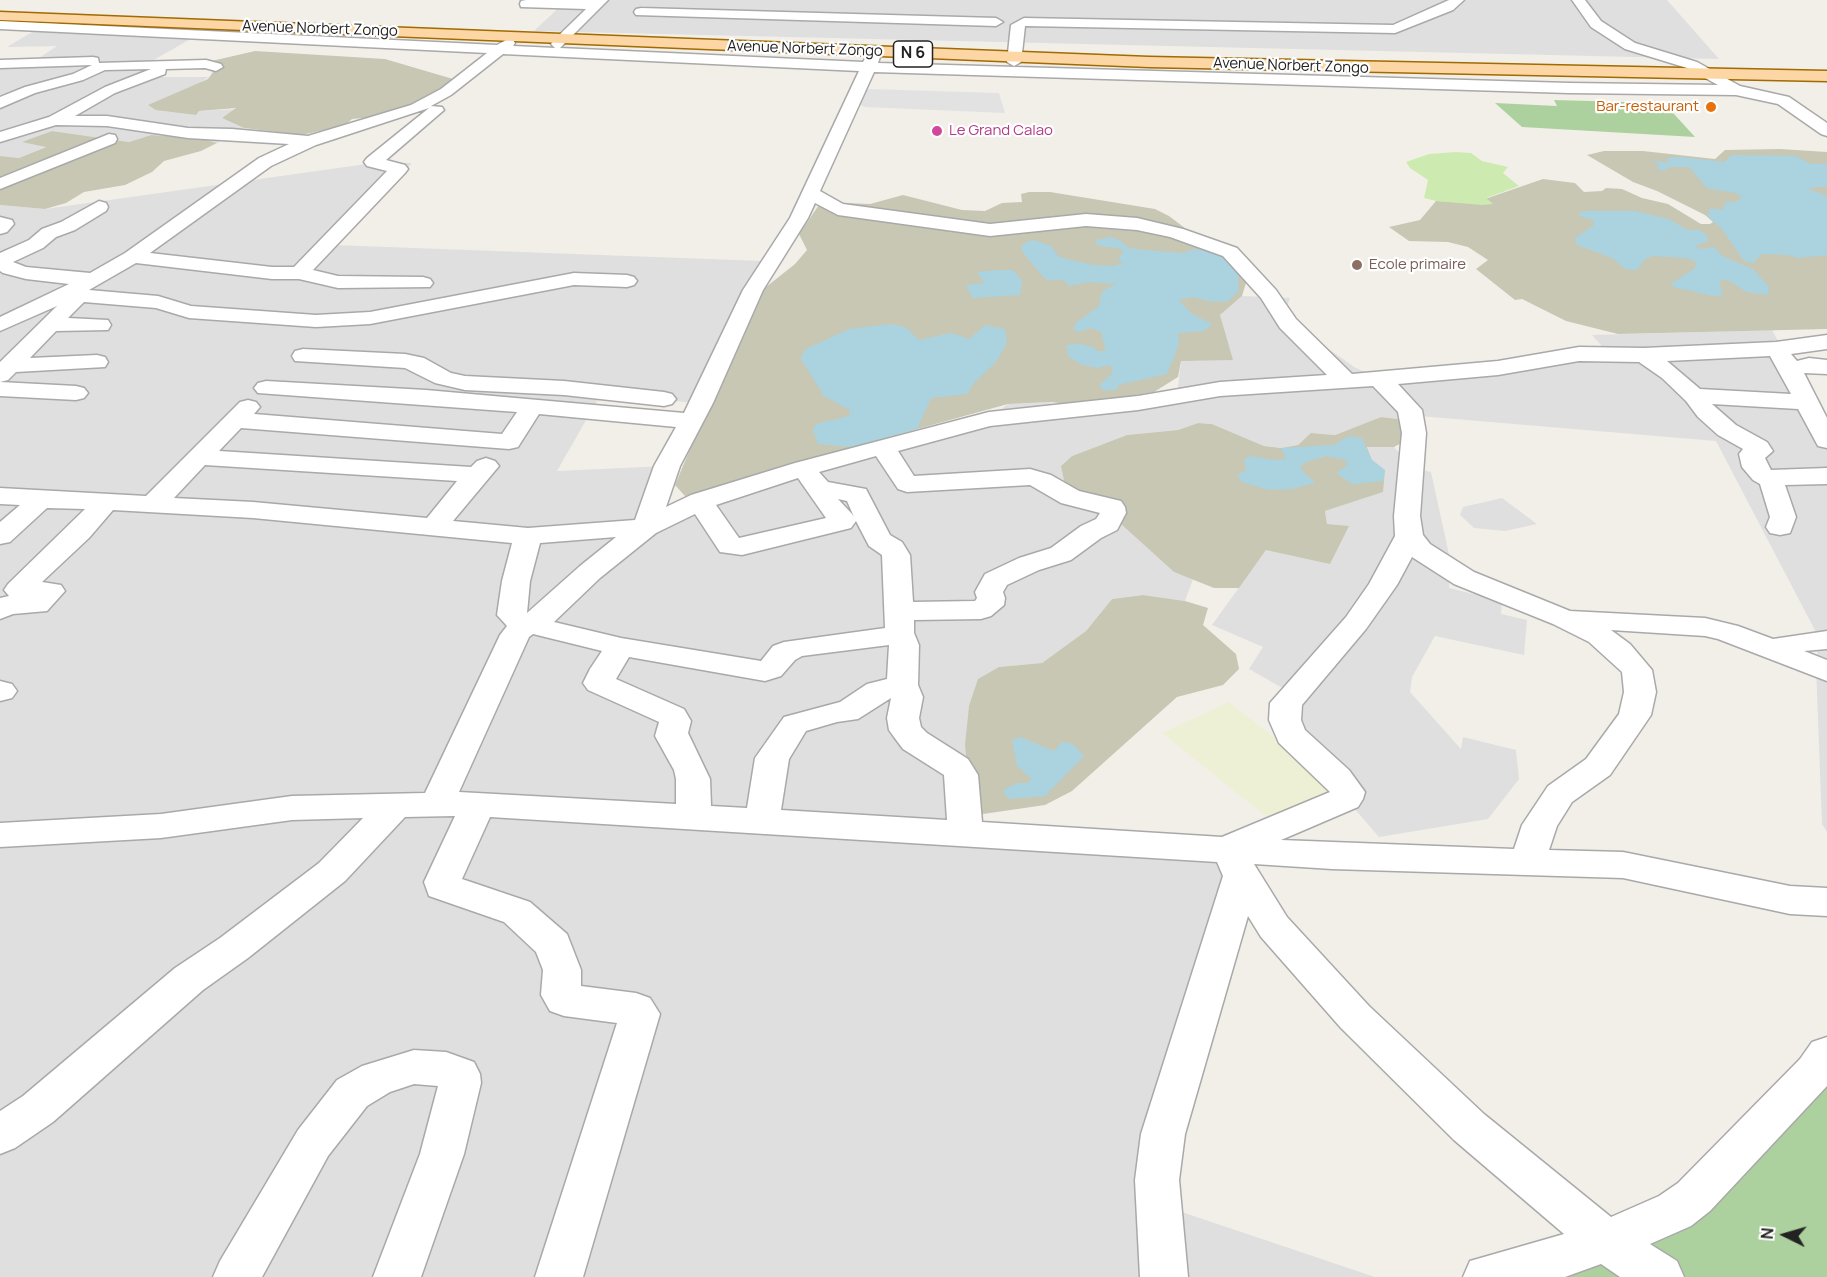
<!DOCTYPE html>
<style>
body{margin:0}
#map{position:relative;width:1827px;height:1277px;overflow:hidden;background:#f2efe9;font-family:Manrope,sans-serif}
canvas{display:block}
.north{position:absolute;left:1755px;top:1205px;width:60px;height:60px;-webkit-text-stroke:4px #fff;paint-order:stroke;rotate:275deg;font-size:16px;font-weight:700;line-height:24px;text-align:center;color:#222}
.north::after{content:'';display:block;margin:auto;width:21px;height:27px;background:#222;clip-path:polygon(50% 0,100% 100%,50% 72%,0 100%)}
</style>
<div id="map">
<canvas width="1827" height="1277"></canvas>
<div class="north">N</div>
</div>
<script>
const context = document.querySelector('canvas').getContext('2d');
context.lineJoin = 'round';
function fillPath(path, color) {
  context.fillStyle = color;
  context.fill(path, 'evenodd');
}
function shape(rows) {
  const path = new Path2D();
  for (const r of rows) {
    path.moveTo(r[0], r[1]);
    for (let i = 2; i < r.length; i += 2) path.lineTo(r[i], r[i + 1]);
  }
  return path;
}
function trace(path, color, width, dash) {
  context.strokeStyle = color;
  context.lineWidth = width;
  context.lineCap = dash ? 'butt' : 'round';
  context.setLineDash(dash || []);
  context.stroke(path);
}
function write(font, color, halo, rows, align = 'center') {
  context.font = font + ' Manrope,sans-serif';
  context.lineWidth = 4.5;
  context.setLineDash([]);
  context.textBaseline = 'middle';
  context.strokeStyle = halo;
  context.fillStyle = color;
  for (const [text, x, y, turn = 0] of rows) {
    context.save();
    context.translate(x, y);
    context.rotate((+turn || 0) * Math.PI / 180);
    context.textAlign = isNaN(turn) ? turn : align;
    if (halo) context.strokeText(text, 0, 0);
    context.fillText(text, 0, 0);
    context.restore();
  }
}
fillPath(shape([
 [567,0,1667,0,1719,59,534,31],
 [37,29,196,36,143,66,167,67,140,77,209,77,198,84,149,105,195,115,199,111,238,109,222,118,244,128,217,143,199,138,151,135,129,142,52,131,24,142,47,146,19,158,0,156,0,59,39,58,57,46,7,47],
 [381,162,412,163,334,245,762,261,695,403,601,394,557,471,667,466,646,526,730,494,989,419,1008,404,1050,402,1058,412,1177,396,1181,361,1224,333,1220,315,1242,296,1290,298,1285,313,1291,322,1354,367,1378,378,1608,353,1592,335,1772,330,1824,425,1822,437,1827,448,1827,832,1822,824,1816,667,1819,638,1716,441,1419,416,1410,411,1398,419,1381,417,1335,435,1312,433,1298,445,1281,448,1264,446,1212,424,1198,423,1178,430,1127,435,1072,456,1061,466,1174,572,1193,579,1185,601,1143,595,1112,599,1086,631,1042,663,999,667,973,834,1229,848,1158,1204,1375,1277,0,1277,0,205,45,209],
 [1367,446,1394,447,1412,468,1431,472,1450,559,1449,588,1502,601,1501,614,1527,620,1524,655,1435,636,1412,677,1410,692,1461,749,1463,737,1516,750,1519,779,1488,819,1379,837,1291,735,1293,694,1249,669,1263,647,1212,625,1266,550,1348,527,1327,524,1325,511,1382,492,1385,470,1372,460],
 [1502,498,1537,524,1505,531,1474,528,1460,515,1463,507]
]), '#e0dfdf');
fillPath(shape([
 [255,51,385,59,453,79,444,87,415,105,375,117,352,119,345,125,302,135,244,128,222,118,236,108,199,111,196,115,156,110,148,105,208,79,213,72,203,63],
 [52,131,129,142,151,135,199,138,217,143,201,151,164,161,152,172,125,185,84,192,66,203,45,209,0,205,0,156,19,158,46,147,22,142],
 [1780,149,1827,152,1827,329,1618,334,1566,321,1522,299,1515,300,1476,269,1488,260,1468,247,1448,242,1409,241,1389,227,1420,220,1436,201,1492,203,1485,199,1543,179,1575,183,1584,192,1602,191,1606,188,1622,189,1642,198,1668,204,1701,224,1710,224,1713,222,1705,215,1657,191,1633,182,1587,155,1604,151,1643,151,1715,159,1725,150],
 [1029,192,1050,192,1155,209,1169,216,1215,251,1236,259,1249,273,1242,296,1220,315,1233,360,1181,361,1178,377,1154,392,1077,405,1050,402,1008,404,852,447,708,494,685,496,675,485,696,435,744,336,747,315,756,295,795,264,807,250,799,234,821,202,870,204,903,195,962,210,985,211,1002,203,1022,202,1021,194],
 [1381,417,1398,419,1405,441,1394,447,1367,447,1372,460,1385,470,1383,492,1325,511,1327,524,1349,526,1330,564,1266,550,1239,588,1214,588,1174,572,1120,523,1065,485,1061,466,1072,456,1127,435,1178,430,1198,423,1212,424,1264,446,1281,448,1298,445,1311,433,1335,435],
 [1143,595,1185,601,1208,608,1203,625,1236,654,1239,669,1223,685,1177,697,1072,791,1045,805,983,814,971,805,965,745,969,706,978,679,999,667,1042,663,1086,631,1112,599]
]), '#c7c7b4');
fillPath(shape([
 [1229,702,1337,787,1268,818,1162,733]
]), '#eef0d5');
fillPath(shape([
 [1456,152,1471,153,1482,161,1508,167,1503,173,1519,186,1486,198,1493,204,1482,205,1436,201,1424,198,1428,180,1410,168,1406,162,1429,154]
]), '#cdebb0');
fillPath(shape([
 [1554,100,1664,103,1695,137,1522,127,1495,103,1557,106],
 [1827,1073,1827,1277,1505,1277,1686,1217]
]), '#add19e');
fillPath(shape([
 [867,89,999,93,1005,113,865,107,860,105]
]), '#e2e2e2');
fillPath(shape([
 [1737,155,1796,156,1811,164,1827,164,1827,187,1806,188,1827,196,1827,255,1797,258,1789,255,1761,254,1754,263,1744,261,1722,229,1706,215,1710,214,1709,208,1723,210,1725,203,1738,201,1742,197,1735,193,1707,188,1689,167,1671,167,1661,171,1657,168,1659,164,1650,160,1668,163,1667,158,1680,157,1725,162,1730,156],
 [1584,211,1634,211,1669,219,1687,230,1698,230,1705,233,1709,241,1695,246,1700,249,1714,247,1722,256,1753,269,1769,287,1768,295,1747,292,1727,280,1719,281,1723,295,1713,296,1673,287,1671,284,1695,268,1696,262,1687,258,1653,256,1645,259,1637,270,1625,269,1612,258,1577,245,1575,238,1594,225,1593,220,1577,215],
 [1111,237,1119,240,1129,248,1145,250,1182,253,1195,249,1208,251,1235,262,1244,273,1238,278,1239,291,1227,302,1208,301,1193,297,1179,300,1192,314,1212,324,1205,331,1178,333,1179,344,1167,374,1118,385,1118,389,1105,391,1099,385,1113,373,1110,365,1097,368,1080,364,1068,356,1067,345,1081,344,1093,347,1098,351,1106,351,1101,332,1091,328,1078,332,1073,329,1077,322,1099,306,1102,291,1116,284,1090,282,1069,286,1064,280,1046,280,1023,253,1021,247,1026,242,1034,240,1051,246,1059,257,1093,265,1113,266,1123,263,1118,259,1123,252,1120,248,1104,247,1096,244,1096,240],
 [999,270,1013,270,1022,280,1020,295,972,298,966,285,984,283,977,272],
 [891,324,905,327,919,340,951,333,969,339,986,325,1005,329,1007,342,996,362,975,382,967,394,931,398,917,429,852,447,818,444,813,430,816,424,849,416,850,410,824,396,801,359,804,350,849,329],
 [1349,436,1362,438,1372,460,1385,470,1383,481,1352,484,1336,473,1349,464,1343,459,1326,456,1304,463,1300,468,1315,483,1291,489,1269,490,1242,482,1237,475,1246,470,1244,458,1252,456,1273,460,1286,459,1281,448,1334,445],
 [1020,737,1054,751,1062,742,1073,744,1084,756,1045,796,1009,799,1002,791,1017,783,1028,783,1031,778,1017,766,1012,740]
]), '#aad3df');
const minor = shape([
 [526,0,608,0,560,48,863,62,868,54,873,53,880,57,878,63,1569,83,1718,85,1687,68,1625,49,1591,27,1572,0,1585,0,1601,21,1635,43,1697,62,1740,86,1789,97,1827,123,1827,136,1821,134,1778,104,1736,95,1569,93,874,72,820,191,843,204,990,224,1086,214,1137,218,1183,229,1237,248,1276,290,1296,319,1352,374,1498,361,1579,347,1644,348,1776,342,1827,335,1827,349,1791,354,1797,361,1809,358,1827,360,1827,374,1804,373,1827,418,1827,448,1818,446,1798,409,1712,404,1736,425,1767,442,1773,451,1765,458,1771,470,1827,468,1827,484,1785,485,1796,517,1790,533,1780,535,1770,533,1766,527,1770,517,1760,484,1753,480,1742,467,1739,454,1743,449,1718,435,1698,417,1686,401,1662,378,1639,362,1579,361,1498,375,1398,384,1422,410,1426,433,1420,516,1423,535,1430,544,1474,572,1570,611,1705,618,1738,626,1773,639,1827,631,1827,649,1804,651,1827,660,1827,681,1718,639,1705,636,1611,630,1630,644,1652,670,1656,692,1651,715,1610,775,1572,802,1557,826,1549,850,1623,852,1790,886,1827,888,1827,916,1790,914,1623,878,1332,869,1254,864,1287,917,1369,1006,1484,1114,1611,1217,1659,1196,1678,1183,1800,1059,1812,1042,1827,1037,1827,1086,1710,1211,1691,1226,1650,1244,1677,1261,1684,1277,1620,1277,1601,1264,1565,1277,1463,1277,1470,1261,1564,1234,1454,1140,1341,1028,1261,937,1248,916,1185,1134,1179,1180,1188,1277,1140,1277,1135,1180,1141,1134,1223,876,1217,862,490,817,462,879,530,902,567,934,581,970,581,986,636,993,650,998,660,1014,583,1277,535,1277,617,1023,564,1016,550,1011,541,995,543,970,536,952,504,922,429,896,424,882,455,816,405,817,345,881,248,958,203,990,53,1122,15,1148,0,1154,0,1111,23,1096,175,968,220,938,319,863,363,818,292,820,161,838,0,847,0,823,161,814,292,796,425,793,500,635,507,626,497,615,502,581,512,543,253,518,113,510,89,538,42,582,61,585,65,591,47,611,13,614,0,619,0,598,9,596,4,590,8,584,85,509,47,508,10,542,0,544,0,522,20,505,0,504,0,488,146,496,240,402,248,400,256,402,260,407,254,414,502,434,517,412,258,393,254,388,258,383,266,381,426,390,684,413,743,290,790,218,859,71,503,54,451,95,431,106,442,107,444,110,386,160,405,165,408,169,405,173,313,270,338,276,423,277,430,279,433,283,430,287,338,288,299,279,272,279,136,263,89,290,158,296,191,306,316,315,370,312,574,273,627,275,634,277,637,281,634,285,627,287,574,285,370,324,316,327,189,318,156,308,84,302,68,318,108,320,111,325,108,330,56,331,30,358,97,355,105,357,108,362,105,367,16,372,8,380,0,382,0,362,57,306,0,331,0,317,69,284,26,279,3,273,0,271,0,253,29,240,42,229,61,222,99,201,106,203,108,207,106,211,75,230,56,237,43,248,13,262,26,267,90,273,125,253,259,158,289,144,188,138,107,126,56,125,0,142,0,132,49,117,105,87,151,69,105,70,83,80,35,93,0,108,0,97,25,87,73,74,92,65,0,68,0,60,93,57,98,58,99,63,206,60,221,64,223,67,216,71,205,68,166,69,165,74,115,93,75,116,107,116,188,128,232,129,308,136,411,105,441,89,487,53,0,29,0,21,497,45,508,39,513,40,515,43,513,46,555,48,551,44,553,41,586,9,521,7,520,4,521,1,526,0],
 [429,108,367,158,364,162,367,166,387,171,294,267,272,267,150,253,271,166,316,145,429,108],
 [815,203,838,215,990,236,1086,226,1137,230,1170,237,1223,256,1261,298,1280,328,1327,375,1220,382,1138,396,989,412,795,463,691,495,666,507,680,466,713,403,763,290,808,218,815,203],
 [1770,356,1791,394,1700,389,1667,361,1770,356],
 [1373,386,1398,412,1402,433,1394,516,1395,536,1369,584,1346,617,1270,703,1269,720,1279,743,1330,792,1222,837,982,822,978,775,968,759,927,733,921,727,919,718,923,697,918,685,919,645,914,633,914,620,981,619,991,616,1004,605,1005,598,1003,592,1007,585,1039,570,1071,560,1101,538,1117,530,1126,513,1125,507,1121,501,1079,491,1051,475,1030,469,914,476,898,451,990,426,1138,410,1220,396,1373,386],
 [539,414,676,427,654,466,635,520,528,528,453,521,499,466,495,461,486,458,477,461,471,467,219,451,241,428,509,449,518,447,539,414],
 [876,456,898,489,907,492,1030,485,1061,503,1100,513,1096,519,1081,526,1051,548,1019,558,985,574,975,592,977,598,975,601,913,602,910,555,902,542,890,535,866,489,828,482,819,472,876,456],
 [205,465,457,481,427,518,253,502,174,498,205,465],
 [798,478,826,518,739,538,716,505,798,478],
 [838,499,847,501,854,517,852,514,838,499],
 [695,514,720,552,742,555,851,528,856,521,869,546,882,555,885,628,784,642,773,646,761,661,621,638,554,622,600,578,656,533,695,514],
 [616,537,580,566,527,613,530,581,540,543,616,537],
 [1412,557,1454,584,1553,624,1589,642,1622,672,1624,692,1619,714,1586,759,1548,786,1522,825,1514,849,1281,840,1358,807,1363,799,1365,792,1349,770,1305,730,1301,720,1302,705,1366,629,1397,585,1412,557],
 [533,634,602,651,590,669,583,683,588,690,659,722,655,736,674,770,676,779,676,804,459,792,529,637,533,634],
 [889,645,887,679,867,684,840,702,784,717,755,758,747,808,711,806,710,779,688,733,691,721,684,709,616,679,629,657,765,681,781,676,795,660,802,656,889,645],
 [891,698,887,718,889,730,894,737,903,749,944,775,947,820,781,810,789,759,806,731,837,722,858,719,891,698],
 [1449,0,1464,0,1453,10,1395,33,1025,26,1021,62,1014,66,1007,62,1011,25,1024,18,1393,25,1449,0],
 [641,8,996,18,1003,22,996,26,636,15,634,12,636,9,641,8],
 [109,134,115,135,117,139,115,143,0,189,0,178,109,134],
 [0,217,12,220,14,224,7,232,0,234,0,217],
 [303,349,405,354,424,358,451,373,465,376,564,381,664,392,672,394,676,399,672,404,664,406,564,395,465,390,435,383,405,368,295,361,292,356,295,351,303,349],
 [0,382,76,386,84,388,88,393,84,398,76,400,0,396,0,382],
 [0,681,12,684,17,691,12,698,0,701,0,681],
 [414,1050,446,1052,474,1062,480,1074,481,1083,464,1154,421,1277,373,1277,420,1154,438,1086,414,1084,390,1092,367,1106,328,1156,262,1277,213,1277,220,1261,298,1130,337,1080,362,1066,414,1050]
]);
const major = shape([
 [0,12,1149,57,1827,71,1827,81,1149,67,0,20,0,12]
]);
trace(minor, '#a9a9a9', 3);
trace(major, '#a06b00', 3);
fillPath(minor, '#fff');
fillPath(major, '#fcd6a4');
for (const [x, y, r, color] of [
 [1711,107,6,"#e8710a"],
 [937,131,6,"#d1479c"],
 [1357,265,6,"#8d6e63"]
]) {
  const dot = new Path2D();
  dot.arc(x, y, r, 0, 2 * Math.PI);
  context.fillStyle = color;
  context.fill(dot);
  trace(dot, '#fff', 2);
}
write('15px', '#222', '#fff', [
 ["Avenue Norbert Zongo",320,29,2],
 ["Avenue Norbert Zongo",805,49,2],
 ["Avenue Norbert Zongo",1291,66,2]
]);
write('15px', '#c56008', '#fff', [
 ["Bar-restaurant",1699,107]
], 'right');
write('15px', '#b23c85', '#fff', [
 ["Le Grand Calao",949,131]
], 'left');
write('15px', '#785e54', '#fff', [
 ["Ecole primaire",1369,265]
], 'left');
for (const [x, y, w] of [
 [913,54,39]
]) {
  const box = new Path2D();
  box.roundRect(x - w / 2, y - 13, w, 26, 4.5);
  context.fillStyle = '#fff';
  context.fill(box);
  trace(box, '#222', 1.5);
}
write('bold 16px', '#222', null, [
 ["N 6",913,54]
]);
</script>
